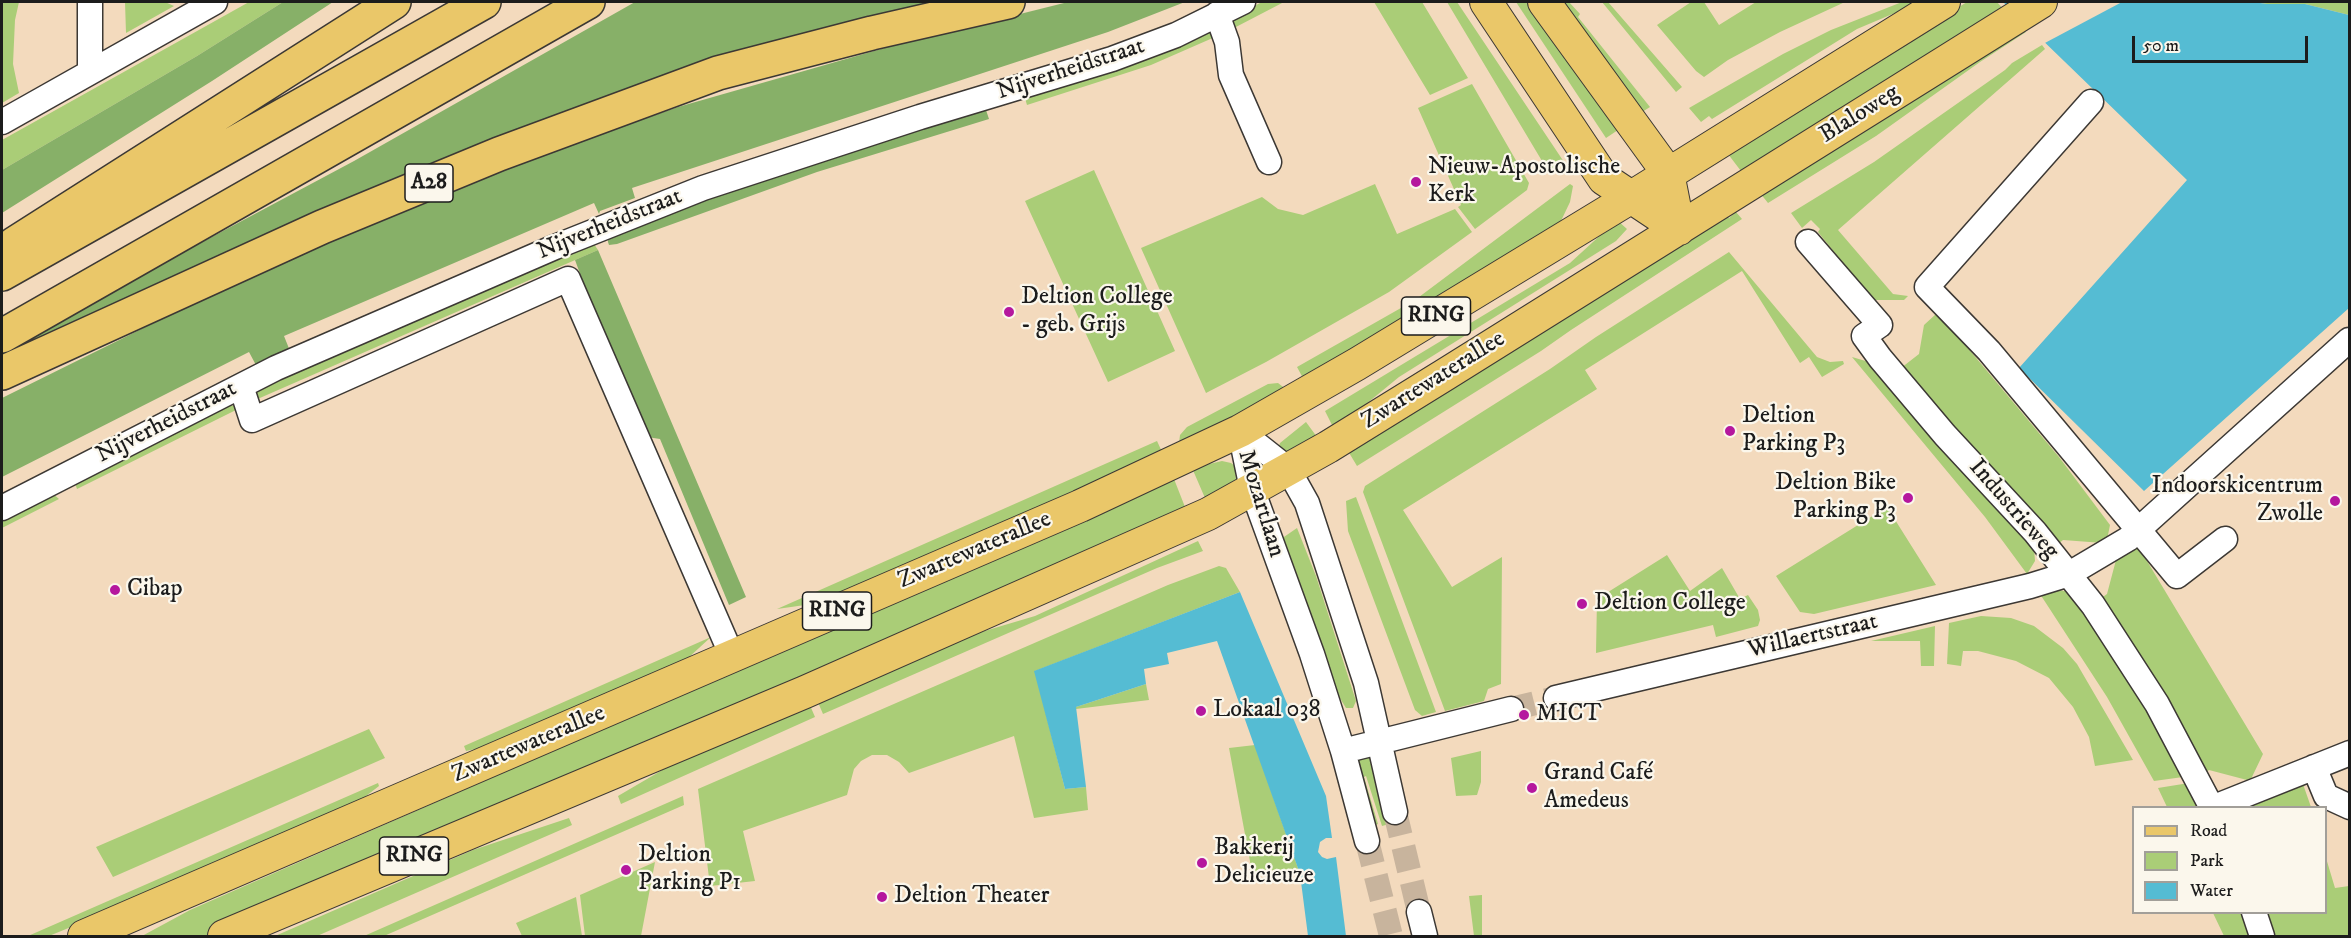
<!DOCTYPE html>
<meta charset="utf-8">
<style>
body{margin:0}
#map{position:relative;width:2351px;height:938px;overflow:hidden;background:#f3dabd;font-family:"IM FELL DW Pica",serif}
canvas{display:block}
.frame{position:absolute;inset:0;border:3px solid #1c1c1c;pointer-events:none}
.legend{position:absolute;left:2132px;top:806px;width:195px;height:108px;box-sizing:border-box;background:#fbf7ec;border:2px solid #a29f99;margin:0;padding:8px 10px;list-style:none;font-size:18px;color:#1c1c1c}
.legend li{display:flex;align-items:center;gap:12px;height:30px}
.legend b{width:30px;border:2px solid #a29f99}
.scale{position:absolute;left:2132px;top:36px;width:176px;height:27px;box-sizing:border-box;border:3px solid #1c1c1c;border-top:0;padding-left:8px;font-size:18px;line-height:21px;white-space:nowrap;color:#1c1c1c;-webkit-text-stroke:4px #fbf7ec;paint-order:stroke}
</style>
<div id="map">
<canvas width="2351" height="938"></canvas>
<div class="frame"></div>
<ul class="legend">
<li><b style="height:8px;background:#eac769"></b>Road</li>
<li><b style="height:16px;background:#aacd77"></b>Park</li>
<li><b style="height:16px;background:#55bcd3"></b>Water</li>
</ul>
<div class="scale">50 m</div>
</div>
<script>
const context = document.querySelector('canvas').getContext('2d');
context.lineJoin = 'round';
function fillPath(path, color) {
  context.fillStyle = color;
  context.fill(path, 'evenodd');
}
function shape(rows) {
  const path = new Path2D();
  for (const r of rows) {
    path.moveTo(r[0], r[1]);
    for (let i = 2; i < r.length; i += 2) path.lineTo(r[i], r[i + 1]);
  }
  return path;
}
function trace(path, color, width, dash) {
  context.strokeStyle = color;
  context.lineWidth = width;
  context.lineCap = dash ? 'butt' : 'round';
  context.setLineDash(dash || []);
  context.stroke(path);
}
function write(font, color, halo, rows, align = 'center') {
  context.font = font + ' "IM FELL DW Pica",serif';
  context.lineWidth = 4.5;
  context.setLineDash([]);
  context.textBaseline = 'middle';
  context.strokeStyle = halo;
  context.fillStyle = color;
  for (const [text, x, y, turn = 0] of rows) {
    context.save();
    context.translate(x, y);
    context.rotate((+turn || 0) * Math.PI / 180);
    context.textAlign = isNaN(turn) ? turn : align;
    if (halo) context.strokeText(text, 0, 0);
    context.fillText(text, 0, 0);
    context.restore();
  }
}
fillPath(shape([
 [2,2,19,2,15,20,13,64,19,93,2,103],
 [125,2,165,2,174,6,126,33],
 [249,2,283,2,197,56,2,170,2,140],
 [1262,2,1284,2,1234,28,1231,18],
 [1374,2,1422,2,1468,78,1430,95],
 [1447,2,1457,2,1564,162,1550,172,1545,166],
 [1516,2,1534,2,1621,128,1606,138],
 [1551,2,1569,2,1580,14,1578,17,1650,107,1639,114],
 [1602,2,1608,2,1682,87,1676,92],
 [1691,2,1704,2,1719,25,1756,2,1845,2,1780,32,1728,60,1704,77,1696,71,1657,25],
 [1902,2,1921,2,1857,29,1712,119,1709,116,1701,122,1689,108,1783,54,1831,30],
 [1967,2,1997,2,2005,11,1744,175,1728,154,1735,146],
 [2253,2,2349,2,2349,15,2305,4,2267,4],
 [1211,27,1215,37,1151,65,1027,105,1024,95],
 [2023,29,2026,32,1980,62,1876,136,1768,203,1760,193],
 [2042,45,2045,49,1838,230,1893,294,1908,296,1904,300,1868,300,1870,297,1818,232,1820,229,1811,220,1802,228,1791,213,1874,162,2005,70,2012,63],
 [1472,84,1529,183,1527,190,1475,229,1458,207,1461,205,1418,108],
 [1094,170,1175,351,1108,382,1025,201],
 [1375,184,1397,234,1455,209,1472,232,1389,292,1266,362,1206,393,1141,248,1262,197,1278,209,1303,215],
 [1570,184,1573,186,1570,202,1560,223,1304,380,1297,367,1415,300],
 [1736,212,1742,219,1571,330,1541,351,1357,466,1348,451,1726,214,1729,218],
 [1617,220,1627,229,1616,241,1399,377,1360,409,1333,427,1325,411,1570,263],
 [594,244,598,250,253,401,254,393,262,389,261,385,421,311],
 [1729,252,1817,357,1830,362,1843,361,1844,364,1822,377,1809,357,1800,363,1742,271,1585,370,1597,389,1403,510,1452,587,1502,557,1501,684,1488,689,1484,701,1445,711,1363,492,1365,486,1550,369,1596,337],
 [1936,314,1962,341,2059,457,2110,525,2107,540,2103,543,2063,540,2058,544,1946,421,1901,368,1919,354,1924,325],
 [1852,357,1869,362,2034,548,2035,561,2027,574,1985,517],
 [1278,383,1287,390,1221,426,1179,443,1180,435,1187,427,1268,384],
 [223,404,235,406,236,410,77,489,75,483],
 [1306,422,1317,437,1287,456,1278,449,1280,443],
 [1157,441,1163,454,833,601,777,609],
 [1222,461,1231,463,1235,466,1236,479,1234,483,1205,498,1192,468],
 [1174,479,1185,507,214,936,142,936,190,910,256,881],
 [52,493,59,499,2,528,2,516],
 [1356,497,1436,712,1422,716,1415,710,1348,531,1346,501],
 [1887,507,1936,585,1814,614,1800,612,1776,576],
 [1297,528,1316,576,1356,701,1353,708,1346,708,1338,695,1281,539],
 [1198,541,1203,551,1157,568,823,714,817,700,961,638,1035,616],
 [2138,546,2263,754,2251,779,2247,780,2209,770,2206,772,2100,599,2107,594,2116,560],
 [1667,555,1690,591,1722,568,1740,599,1748,595,1758,610,1760,620,1758,626,1716,637,1713,625,1596,653,1597,599],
 [1219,566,1226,568,1240,592,1035,671,1065,789,1086,787,1088,810,1034,818,1014,736,909,773,899,762,887,755,872,755,861,761,854,769,847,795,743,831,755,881,710,886,698,789,1168,585],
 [2055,590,2065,591,2075,598,2141,696,2183,777,2154,781,2107,697,2040,594],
 [1981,616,2011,618,2034,626,2063,648,2077,664,2133,760,2095,766,2089,737,2073,707,2049,678,2016,661,1978,651,1963,651,1961,666,1947,664,1949,623],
 [1935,626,1934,666,1921,666,1920,641,1871,641],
 [711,637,675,670,514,741,466,751,464,746],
 [1146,684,1149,700,1076,709,1076,707],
 [809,703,815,717,621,804,618,796,676,762],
 [369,729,385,758,113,877,96,847],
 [1255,745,1300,874,1277,877,1276,870,1252,872,1229,748],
 [1481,751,1481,782,1477,795,1456,796,1451,758],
 [1371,754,1389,824,1382,826,1366,776,1364,777,1378,824,1375,825,1378,840,1357,764,1360,759],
 [2305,782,2304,787,2311,807,2252,808,2256,799],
 [378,783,379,786,339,817,49,936,28,936],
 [2189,783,2200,807,2167,807,2158,788],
 [683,796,684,805,384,936,364,936],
 [569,818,572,825,317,936,275,936,473,850],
 [2326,858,2335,888,2349,886,2349,935,2274,936,2265,913,2326,912],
 [655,862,641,936,585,936,580,895],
 [1482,895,1482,936,1474,936,1469,896],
 [576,897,582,936,522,936,516,923],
 [2213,913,2244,913,2252,936,2224,936]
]), '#aacd77');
fillPath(shape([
 [283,2,333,2,212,81,2,213,2,170,197,56],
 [635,2,958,2,881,20,9,361,2,351,2,349,354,161],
 [1068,2,1185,2,1108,32,632,188,635,198,600,211,599,214,594,203,284,336,290,351,257,367,249,352,2,477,2,398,206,297,311,249,527,160,678,107,888,47],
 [985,107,989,119,817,172,617,244,609,245,608,242,608,237,694,203],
 [598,250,746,597,729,605,660,439,647,437,597,320,575,260]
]), '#87b068');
fillPath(shape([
 [2003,2,2253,2,2267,4,2305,4,2349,15,2349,308,2144,491,2019,368,2187,180],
 [1240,592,1326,796,1332,838,1326,838,1320,842,1318,852,1322,857,1327,859,1336,857,1346,936,1308,936,1300,874,1217,641,1167,653,1169,664,1144,669,1146,684,1076,707,1086,787,1065,789,1034,671]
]), '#55bcd3');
fillPath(shape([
 [2015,2,2122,2,2043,44,2005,8]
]), '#f3dabd');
trace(shape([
 [1511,709,1556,698],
 [1395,812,1419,912],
 [1367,841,1391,936]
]), '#c8b49d', 24, [24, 12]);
const minor = shape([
 [1217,14,1227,42,1231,75,1269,162],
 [90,72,90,2],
 [2091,102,1927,287,1989,351,2177,576,2225,539],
 [2,122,215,2],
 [1808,242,1880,325,1864,336,1880,358,1945,435,2035,532,2093,605,2157,704,2212,808,2350,753],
 [241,386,252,420,568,279,732,656],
 [1240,431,1252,489,1312,654,1343,751,1367,841],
 [1240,431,1288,469,1307,503,1366,683,1395,812],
 [2,508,276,368,555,247,703,188,920,117,1112,59,1176,35,1243,2],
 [1556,698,2030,586,2069,574,2128,539,2349,340],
 [1343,751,1511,709],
 [2314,767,2326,796,2350,807],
 [1419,912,1425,936],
 [2254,912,2262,936]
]);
const major = shape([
 [1486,2,1604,179,1679,229],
 [1544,2,1668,173,1679,229],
 [84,936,1080,506,1240,431,1357,364,1630,198,1944,2],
 [224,936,805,692,1208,514,1328,447,1446,374,2041,2]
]);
const highway = shape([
 [14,244,394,2],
 [2,274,484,2],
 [2,336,588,2],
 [2,373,322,227,499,154,718,73,872,33,1008,2]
]);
trace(minor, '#3c3834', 27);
trace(major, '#3c3834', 34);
trace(highway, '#3c3834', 36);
trace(minor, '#fff', 24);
trace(major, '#eac769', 32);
trace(highway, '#eac769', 33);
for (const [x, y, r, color] of [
 [1416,182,6,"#b5179e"],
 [1009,312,6,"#b5179e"],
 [1730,431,6,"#b5179e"],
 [1908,498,6,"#b5179e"],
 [2335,501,6,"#b5179e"],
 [115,590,6,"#b5179e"],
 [1582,604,6,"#b5179e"],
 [1201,711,6,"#b5179e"],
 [1524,715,6,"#b5179e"],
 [1532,788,6,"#b5179e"],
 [1202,863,6,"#b5179e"],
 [626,870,6,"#b5179e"],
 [882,897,6,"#b5179e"]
]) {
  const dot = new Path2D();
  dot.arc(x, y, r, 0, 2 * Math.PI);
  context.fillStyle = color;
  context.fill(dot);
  trace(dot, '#fbf7ec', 2);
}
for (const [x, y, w] of [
 [429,183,48],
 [1436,316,69],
 [837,611,69],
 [414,856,69]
]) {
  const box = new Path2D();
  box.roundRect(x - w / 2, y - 19, w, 38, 4.5);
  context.fillStyle = '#fbf7ec';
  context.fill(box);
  trace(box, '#1c1c1c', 1.5);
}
write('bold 22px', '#1c1c1c', null, [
 ["A28",429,183],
 ["RING",1436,316],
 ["RING",837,611],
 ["RING",414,856]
]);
write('24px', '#1c1c1c', '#fbf7ec', [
 ["Nijverheidstraat",1071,70,-18],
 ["Blaloweg",1860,115,-32],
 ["Nijverheidstraat",610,225,-22],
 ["Zwartewaterallee",1434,381,-32],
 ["Nijverheidstraat",167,423,-27],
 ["Mozartlaan",1260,504,73],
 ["Industrieweg",2013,510,49],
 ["Zwartewaterallee",975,551,-23],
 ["Willaertstraat",1813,637,-13],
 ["Zwartewaterallee",529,745,-23]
]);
write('24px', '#1c1c1c', '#fbf7ec', [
 ["Nieuw-Apostolische",1428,168],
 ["Kerk",1428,196],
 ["Deltion College",1021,298],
 ["- geb. Grijs",1021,326],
 ["Deltion",1742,417],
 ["Parking P3",1742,445],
 ["Deltion Bike",1896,484,"right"],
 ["Parking P3",1896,512,"right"],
 ["Indoorskicentrum",2323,487,"right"],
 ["Zwolle",2323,515,"right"],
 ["Cibap",127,590],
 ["Deltion College",1594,604],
 ["Lokaal 038",1213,711],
 ["MICT",1536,715],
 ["Grand Café",1544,774],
 ["Amedeus",1544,802],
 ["Bakkerij",1214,849],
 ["Delicieuze",1214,877],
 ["Deltion",638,856],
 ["Parking P1",638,884],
 ["Deltion Theater",894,897]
], 'left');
</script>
